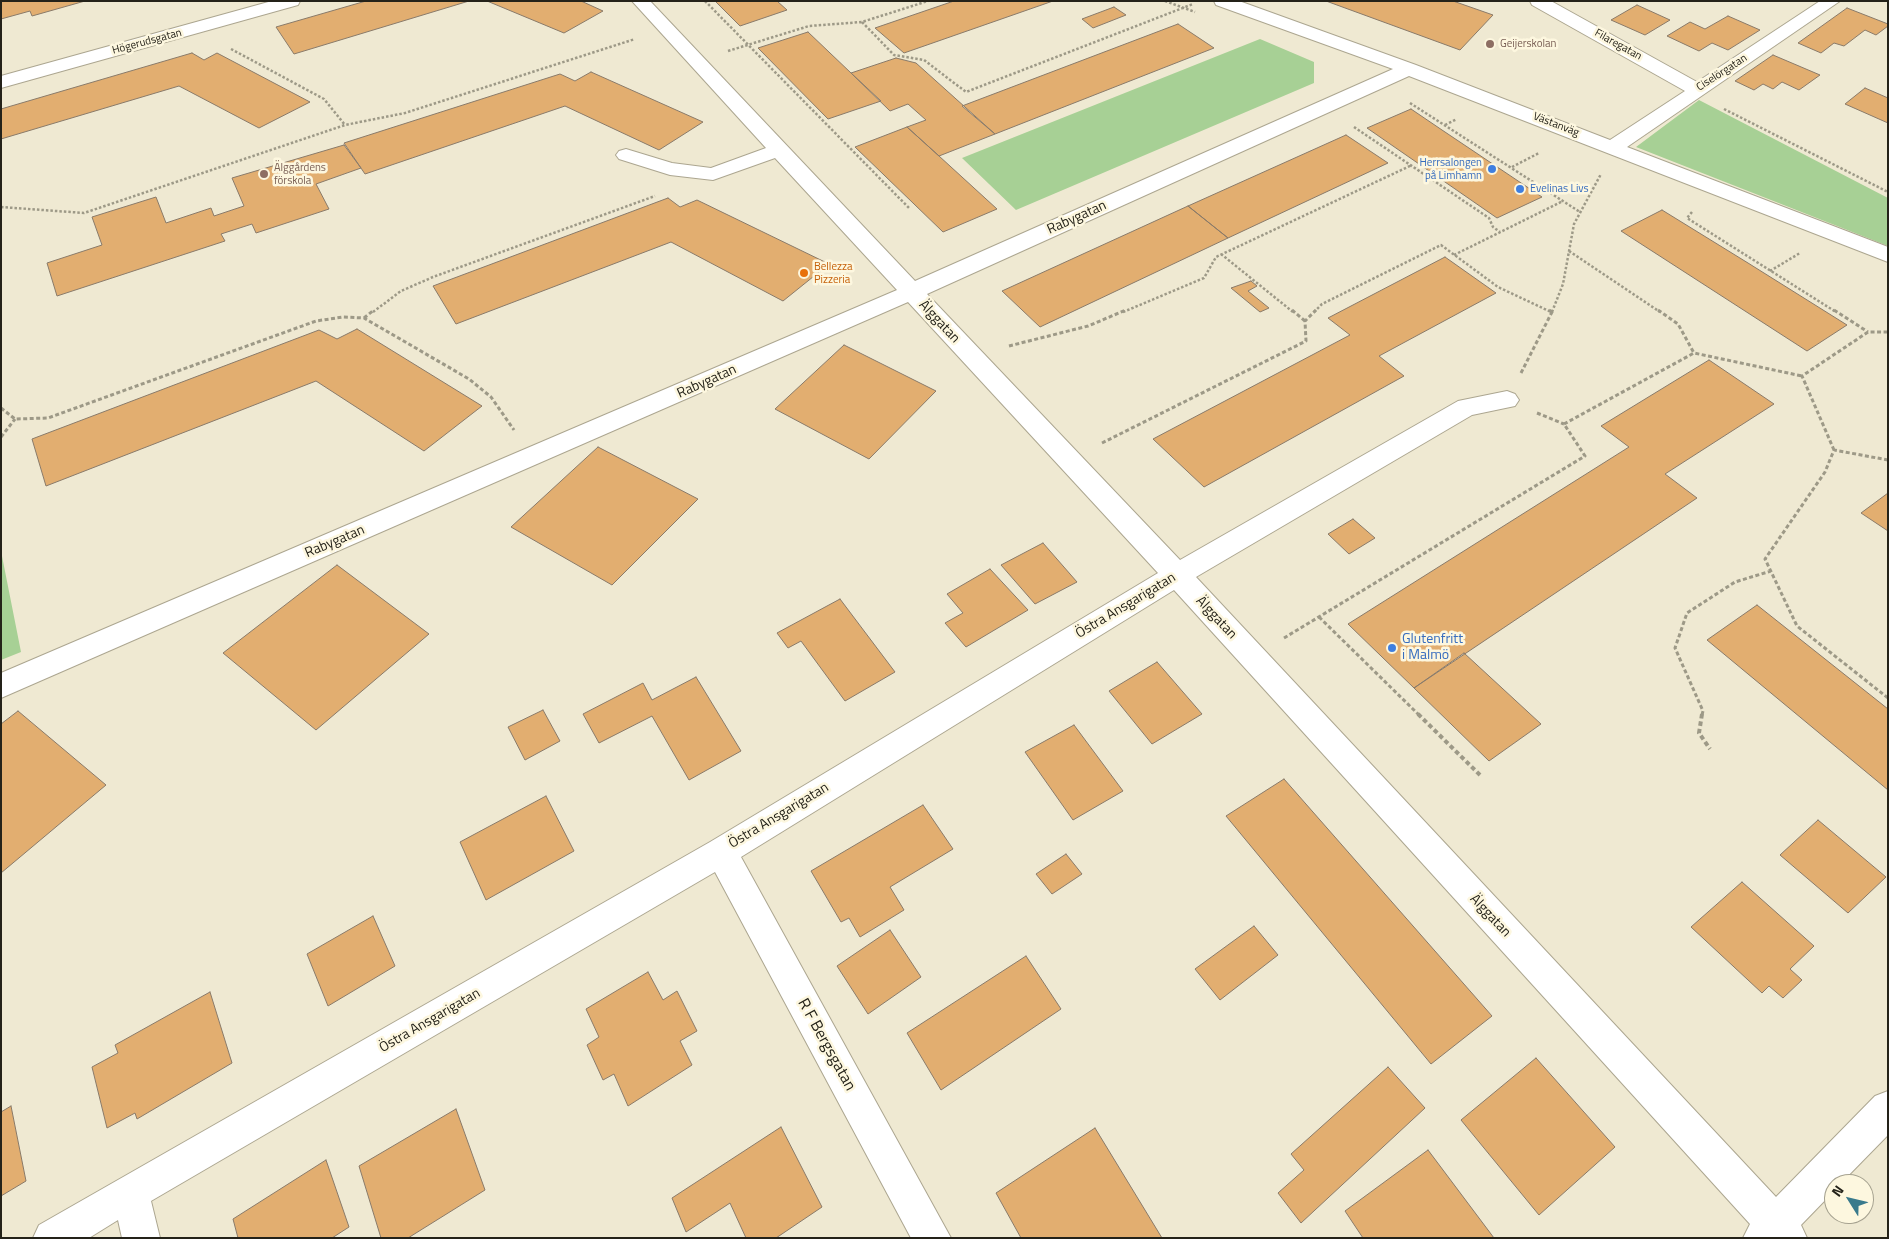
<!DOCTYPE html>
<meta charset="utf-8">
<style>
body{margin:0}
#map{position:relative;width:1889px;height:1239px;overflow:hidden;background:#efe9d2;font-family:"Titillium Web",sans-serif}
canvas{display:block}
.frame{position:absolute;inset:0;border:2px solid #242219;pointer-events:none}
.north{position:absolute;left:1824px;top:1174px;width:50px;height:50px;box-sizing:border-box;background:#fdf7df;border:1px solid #a6a290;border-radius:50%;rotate:306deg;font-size:14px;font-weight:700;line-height:20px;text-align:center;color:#242219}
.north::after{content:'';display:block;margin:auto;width:18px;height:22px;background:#397a8c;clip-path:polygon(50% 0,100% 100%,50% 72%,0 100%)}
</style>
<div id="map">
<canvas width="1889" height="1239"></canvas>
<div class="frame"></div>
<div class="north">N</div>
</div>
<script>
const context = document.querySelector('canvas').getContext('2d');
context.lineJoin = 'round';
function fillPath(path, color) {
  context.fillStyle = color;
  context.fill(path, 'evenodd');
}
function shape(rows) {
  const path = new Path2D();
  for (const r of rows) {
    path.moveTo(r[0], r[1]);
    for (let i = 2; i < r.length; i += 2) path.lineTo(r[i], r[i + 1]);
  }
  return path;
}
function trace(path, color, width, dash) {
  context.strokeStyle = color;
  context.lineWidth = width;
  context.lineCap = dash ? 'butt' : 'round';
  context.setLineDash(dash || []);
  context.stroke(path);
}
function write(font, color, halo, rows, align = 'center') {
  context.font = font + ' "Titillium Web",sans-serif';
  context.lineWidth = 5;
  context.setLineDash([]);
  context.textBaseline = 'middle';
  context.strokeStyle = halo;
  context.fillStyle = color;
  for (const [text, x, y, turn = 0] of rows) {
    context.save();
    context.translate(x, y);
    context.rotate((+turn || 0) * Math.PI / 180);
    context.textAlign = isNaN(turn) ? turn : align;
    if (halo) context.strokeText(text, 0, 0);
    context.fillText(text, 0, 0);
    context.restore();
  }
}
fillPath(shape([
 [1260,39,1314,62,1314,83,1016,210,962,158],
 [1699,100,1888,198,1888,246,1636,147],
 [1,551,21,652,1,660]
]), '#a7d095');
const building = shape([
 [1,1,85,1,32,16,30,11,1,19,1,1],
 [366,1,469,1,294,54,276,27,366,1],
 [487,1,581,1,603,11,564,33,487,1],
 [715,1,777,1,787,10,740,26,715,1],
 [954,1,1053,1,904,53,875,28,954,1],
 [1326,1,1453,1,1493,15,1460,50,1326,1],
 [1637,5,1670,20,1645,35,1611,20,1637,5],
 [1114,7,1126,15,1093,28,1082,19,1114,7],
 [1847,8,1888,24,1888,26,1876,35,1865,30,1844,46,1834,43,1821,53,1798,43,1847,8],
 [1728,16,1760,30,1728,50,1712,43,1699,51,1667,36,1690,22,1705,29,1728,16],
 [1178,24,1214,48,995,134,962,106,1178,24],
 [808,32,851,73,881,101,828,119,758,48,808,32],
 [192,53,204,60,217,53,310,102,259,128,179,86,1,139,1,109,192,53],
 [1773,55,1820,75,1799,90,1782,82,1773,89,1763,84,1754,90,1735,81,1773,55],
 [896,58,916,63,995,134,939,156,907,127,926,120,908,104,890,111,851,73,896,58],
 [591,72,703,122,659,150,565,106,365,174,344,143,560,74,575,81,591,72],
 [1865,88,1888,98,1888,123,1845,104,1865,88],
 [1411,109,1442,130,1542,197,1497,218,1367,128,1411,109],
 [907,127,939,156,997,209,943,232,855,147,907,127],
 [1346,135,1388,163,1228,238,1188,206,1346,135],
 [344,145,361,168,316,184,329,209,256,233,252,224,221,234,225,241,57,296,47,263,102,245,92,217,156,197,166,223,211,208,214,216,244,206,232,178,344,145],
 [668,198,680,207,697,200,829,264,783,301,671,242,456,324,433,286,668,198],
 [1188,206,1228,238,1040,327,1002,291,1188,206],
 [1662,210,1748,263,1847,325,1807,351,1621,231,1662,210],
 [1445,257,1496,293,1379,356,1404,376,1204,487,1153,439,1350,335,1328,318,1445,257],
 [1251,281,1257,286,1248,291,1269,308,1260,312,1231,288,1251,281],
 [357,329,482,406,424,451,316,381,46,486,32,439,319,330,337,339,357,329],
 [844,345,936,391,869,459,775,409,844,345],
 [1709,360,1774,404,1665,474,1697,498,1414,688,1348,624,1629,447,1601,426,1709,360],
 [598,447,698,499,612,585,511,527,598,447],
 [1888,493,1888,531,1861,513,1888,493],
 [1353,519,1375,538,1349,554,1328,534,1353,519],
 [1043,543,1077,582,1035,604,1001,565,1043,543],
 [337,565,429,634,316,730,223,653,337,565],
 [990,569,1028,610,966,647,945,623,963,613,947,594,990,569],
 [840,599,895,672,845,701,801,641,788,648,777,633,840,599],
 [1757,605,1888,709,1888,790,1707,640,1757,605],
 [1464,653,1541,724,1489,761,1414,688,1464,653],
 [1157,662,1202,714,1152,744,1109,691,1157,662],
 [696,677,741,751,689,780,652,716,599,743,583,714,643,683,652,700,696,677],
 [543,710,560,741,525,760,508,727,543,710],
 [18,711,106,785,1,873,1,724,18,711],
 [1074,725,1123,791,1073,820,1025,752,1074,725],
 [1284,779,1492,1016,1431,1064,1226,816,1284,779],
 [546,796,574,851,486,900,460,842,546,796],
 [923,805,953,849,890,887,904,910,860,937,849,918,841,922,811,871,923,805],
 [1818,820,1886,877,1848,913,1780,855,1818,820],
 [1066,854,1082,874,1052,894,1036,874,1066,854],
 [1742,882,1814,946,1790,969,1802,980,1783,998,1769,986,1762,993,1691,927,1742,882],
 [373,916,395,966,328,1006,307,954,373,916],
 [1254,926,1278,955,1220,1000,1195,969,1254,926],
 [890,930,921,977,868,1014,837,966,890,930],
 [1026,956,1061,1009,941,1090,907,1033,1026,956],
 [648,972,663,1000,677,991,697,1031,680,1041,692,1065,628,1106,614,1074,603,1080,587,1045,599,1037,586,1009,648,972],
 [210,992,232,1063,137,1119,135,1113,107,1128,92,1067,118,1053,115,1045,210,992],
 [1536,1058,1615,1147,1539,1215,1461,1120,1536,1058],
 [1388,1067,1425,1108,1301,1223,1278,1193,1304,1170,1291,1154,1388,1067],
 [11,1106,26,1181,1,1196,1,1112,11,1106],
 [456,1109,485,1190,408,1238,381,1238,359,1166,456,1109],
 [781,1127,822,1207,776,1238,746,1238,730,1203,686,1232,672,1198,781,1127],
 [1095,1128,1162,1238,1021,1238,996,1193,1095,1128],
 [1428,1150,1494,1238,1363,1238,1345,1211,1428,1150],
 [326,1160,349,1227,332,1238,238,1238,233,1219,326,1160]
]);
fillPath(building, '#e2ae70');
trace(building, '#897a69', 1);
const minor = shape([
 [272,1,300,1,298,5,1,88,1,76,272,1],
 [632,1,650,1,915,281,1393,69,1216,5,1214,1,1239,1,1416,65,1610,140,1685,91,1532,5,1530,1,1551,1,1697,82,1820,1,1840,1,1627,147,1888,247,1888,262,1409,76,927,294,1180,560,1458,401,1507,391,1515,394,1519,400,1515,406,1472,415,1196,577,1776,1197,1875,1096,1888,1091,1888,1135,1840,1184,1834,1184,1834,1191,1801,1225,1807,1238,1743,1238,1750,1224,1174,590,741,857,951,1238,911,1238,715,872,151,1201,160,1238,122,1238,118,1220,89,1238,33,1238,39,1225,710,842,1158,573,908,302,1,698,1,673,897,290,775,158,713,180,670,175,619,159,616,155,619,151,626,149,672,163,711,168,766,148,632,1]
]);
trace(minor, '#aca690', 2);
trace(shape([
 [705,1,910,209],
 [1165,1,1195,12],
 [862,22,894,55,924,60,966,92,1193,4],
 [231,49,324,99,345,125],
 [728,51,809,26,862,22,928,1],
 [1410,103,1580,212],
 [1724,109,1888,192],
 [1445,125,1457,119],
 [1354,127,1489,218,1493,227,1500,232],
 [1512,167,1539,153],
 [1,207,84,213,345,125,405,113,635,39],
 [1692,212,1687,218,1836,312],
 [1569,251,1660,312],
 [1221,254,1293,312],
 [1454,255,1563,201],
 [1770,271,1800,253],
 [373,312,401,291,433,277,655,196],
 [1123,312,1204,278,1216,257,1412,165],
 [1314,312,1322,304,1441,245,1498,287,1551,312],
 [1552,312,1563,284,1574,224,1601,174]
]), '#9d9987', 2.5, [2.5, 2]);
trace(shape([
 [1292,310,1305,321],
 [1549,310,1552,312],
 [1658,310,1678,324,1694,353],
 [1834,310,1868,332],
 [364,318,374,310],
 [1009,346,1088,326,1126,310],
 [1521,373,1553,310],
 [1,408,15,419,48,418,316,321,343,317,364,318,469,379,491,397,514,430],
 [1537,413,1564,424],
 [1,437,15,419],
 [1102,443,1306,341,1305,321,1316,310],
 [1834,450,1802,376,1868,332,1888,332],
 [1888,460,1834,450,1825,472,1765,559,1797,626,1888,698],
 [1319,617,1419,715],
 [1284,638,1585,456,1564,424,1694,353,1802,376],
 [1702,715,1703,711,1675,648,1687,613,1735,582,1771,571]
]), '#9d9987', 3, [4, 2.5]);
trace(shape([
 [1418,714,1482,777],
 [1702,714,1699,733,1710,749]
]), '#9d9987', 4, [4.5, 3]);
fillPath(minor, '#fff');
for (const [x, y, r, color] of [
 [1490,44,5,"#8d6e63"],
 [1492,169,5,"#3f7fe0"],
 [264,174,5,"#8d6e63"],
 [1520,189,5,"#3f7fe0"],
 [804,273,5,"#e8710a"],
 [1392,648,5,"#3f7fe0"]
]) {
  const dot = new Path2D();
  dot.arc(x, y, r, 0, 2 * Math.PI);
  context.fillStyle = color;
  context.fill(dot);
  trace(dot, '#fdf7df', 2);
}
write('11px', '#242219', '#fdf7df', [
 ["Högerudsgatan",147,42,-15],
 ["Filaregatan",1618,45,29],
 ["Ciselörgatan",1722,73,-33],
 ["Västanväg",1556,125,21]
]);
write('11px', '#785e54', '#fdf7df', [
 ["Geijerskolan",1500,44],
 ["Älggårdens",274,168],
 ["förskola",274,181]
], 'left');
write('11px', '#366cbe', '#fdf7df', [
 ["Herrsalongen",1482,163],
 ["på Limhamn",1482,176],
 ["Evelinas Livs",1530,189,"left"]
], 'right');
write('11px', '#c56008', '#fdf7df', [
 ["Bellezza",814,267],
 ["Pizzeria",814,280]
], 'left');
write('14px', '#242219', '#fdf7df', [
 ["Rabygatan",1077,218,-24],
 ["Älggatan",939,322,47],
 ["Rabygatan",707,382,-24],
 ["Rabygatan",335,542,-23],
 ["Östra Ansgarigatan",1126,606,-31],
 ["Älggatan",1216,618,47],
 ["Östra Ansgarigatan",779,816,-31],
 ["Älggatan",1490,916,47],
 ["Östra Ansgarigatan",430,1021,-30]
]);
write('14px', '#366cbe', '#fdf7df', [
 ["Glutenfritt",1402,640],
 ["i Malmö",1402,656]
], 'left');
write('16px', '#242219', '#fdf7df', [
 ["R F Bergsgatan",826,1045,61]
]);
</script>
